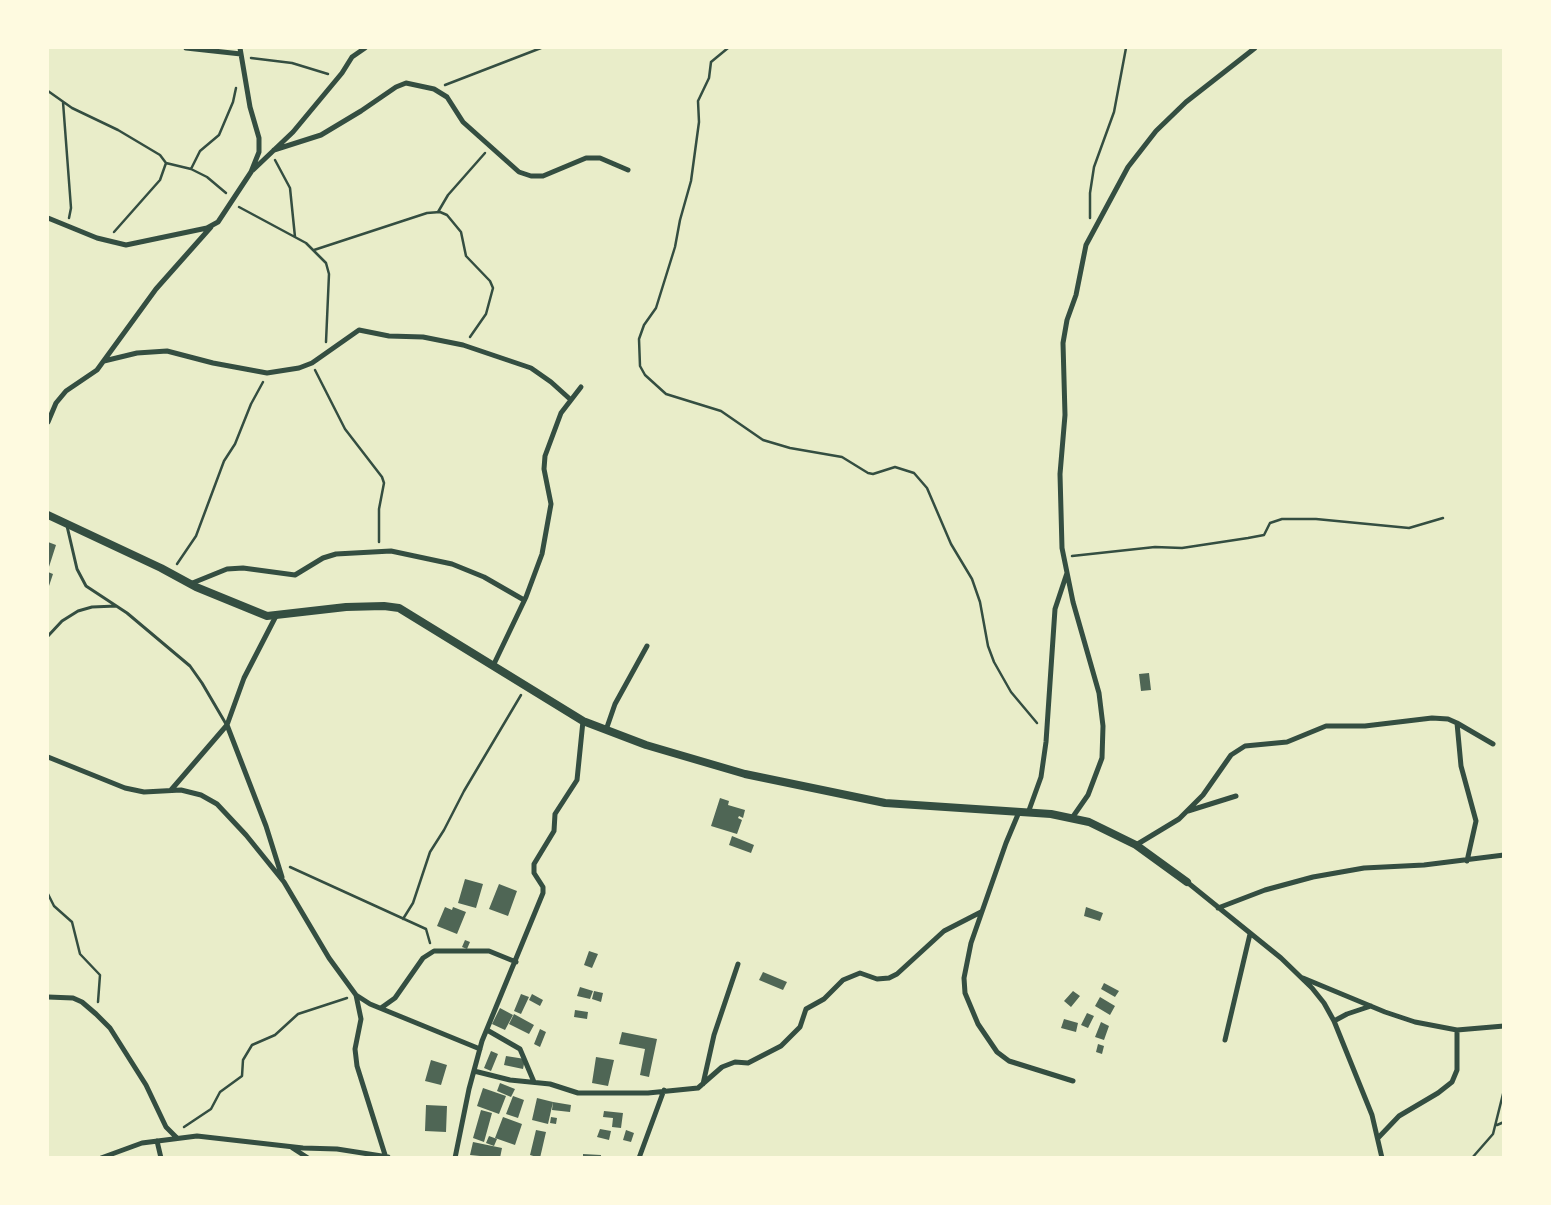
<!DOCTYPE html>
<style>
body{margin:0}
#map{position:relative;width:1551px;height:1205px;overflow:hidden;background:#e9edc9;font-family:"Roboto Serif",serif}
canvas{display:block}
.frame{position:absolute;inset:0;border:49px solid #fefae0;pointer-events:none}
</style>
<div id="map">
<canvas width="1551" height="1205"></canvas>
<div class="frame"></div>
</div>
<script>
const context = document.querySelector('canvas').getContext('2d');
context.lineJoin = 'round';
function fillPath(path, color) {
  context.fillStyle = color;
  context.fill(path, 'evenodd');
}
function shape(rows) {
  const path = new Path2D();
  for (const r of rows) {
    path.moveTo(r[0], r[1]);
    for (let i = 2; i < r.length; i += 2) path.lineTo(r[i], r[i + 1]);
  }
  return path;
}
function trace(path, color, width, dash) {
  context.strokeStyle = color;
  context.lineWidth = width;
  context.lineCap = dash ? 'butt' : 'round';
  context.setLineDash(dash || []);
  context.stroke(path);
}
fillPath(shape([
 [48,542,56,545,48,570],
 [48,572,53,574,48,589],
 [1149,673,1151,690,1141,691,1139,674],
 [720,798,729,801,728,805,745,810,743,818,739,816,738,818,742,820,737,834,711,826],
 [732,836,754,845,751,853,729,845],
 [465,879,483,884,476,908,458,903],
 [499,884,517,891,508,916,489,909],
 [445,907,452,910,453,907,466,912,457,934,437,926],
 [1086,907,1103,913,1100,921,1084,916],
 [465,940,470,942,467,949,462,947],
 [589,951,598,954,592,968,584,965],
 [763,972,787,982,783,990,759,980],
 [1104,983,1119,991,1115,997,1101,989],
 [580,987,593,991,590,999,577,996],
 [594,991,603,993,601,1002,592,999],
 [1073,991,1080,996,1071,1007,1064,1001],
 [521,994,529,997,521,1014,514,1011],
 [532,994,543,1000,540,1006,529,1000],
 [1100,997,1115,1006,1110,1015,1095,1006],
 [500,1008,513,1015,505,1030,492,1024],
 [575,1010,588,1012,587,1019,574,1017],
 [1087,1013,1094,1016,1088,1028,1081,1025],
 [514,1014,534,1025,529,1034,509,1024],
 [1064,1019,1078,1023,1076,1032,1061,1028],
 [1101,1022,1109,1026,1104,1040,1095,1037],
 [540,1029,546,1032,540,1047,534,1044],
 [622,1032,657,1039,649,1077,640,1075,645,1049,619,1044],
 [1098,1044,1104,1046,1102,1054,1096,1052],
 [491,1051,498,1054,491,1071,484,1068],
 [506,1056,525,1059,523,1069,504,1065],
 [596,1057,614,1060,608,1086,592,1083],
 [431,1060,447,1065,441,1085,425,1081],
 [500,1083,515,1089,511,1097,497,1091],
 [483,1088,506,1096,499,1114,477,1106],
 [513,1096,524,1100,518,1118,506,1114],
 [537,1098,553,1102,548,1124,532,1120],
 [553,1102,571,1105,570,1112,552,1110],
 [426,1105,447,1106,446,1132,425,1131],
 [481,1110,492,1113,484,1142,473,1138],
 [604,1111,623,1113,621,1128,612,1127,613,1118,603,1117],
 [503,1117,522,1124,515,1145,495,1138],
 [551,1117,557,1118,556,1124,550,1123],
 [600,1129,611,1131,609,1140,597,1137],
 [536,1130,546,1132,540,1158,530,1155],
 [626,1130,634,1133,631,1142,623,1140],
 [489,1136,497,1139,494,1146,486,1143],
 [473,1142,502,1148,500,1158,470,1155],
 [583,1154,601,1155,601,1158,583,1158]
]), '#4f6655');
trace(shape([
 [728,48,711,62,709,78,698,101,699,122,691,181,680,220,675,247,656,308,644,325,639,339,640,366,645,375,666,394,721,411,763,440,790,448,842,457,868,473,873,474,895,467,914,473,927,488,951,544,972,579,980,602,988,646,994,662,1011,692,1037,723],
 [251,58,292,63,328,74],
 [445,85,541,48],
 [48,91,72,108,118,130,160,155,166,163,160,180,114,232],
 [63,102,71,208,69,218],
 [275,160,290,188,295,237],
 [166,163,191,169,207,177,226,193],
 [191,169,200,151,219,135,233,102,236,88],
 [239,207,306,243,326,263,329,274,326,342],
 [438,212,448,195,485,153],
 [1090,218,1090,193,1094,167,1114,112,1126,48],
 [314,250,427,213,440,212,447,215,461,232,466,256,490,281,493,288,486,314,470,337],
 [315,370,345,429,382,477,384,483,379,509,379,542],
 [1072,556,1155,547,1182,548,1248,538,1264,535,1270,523,1282,519,1316,519,1409,528,1443,518],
 [177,564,196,536,224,461,235,444,251,404,263,382],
 [290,867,426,929,430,943],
 [48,894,54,906,72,922,80,954,100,975,98,1002],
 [403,919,413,903,430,852,444,830,464,791,521,695],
 [1497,1125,1504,1122],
 [184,1127,211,1109,220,1092,242,1076,243,1060,252,1045,275,1035,298,1014,347,998],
 [1472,1158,1493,1134,1504,1090]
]), '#344e41', 2.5);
trace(shape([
 [67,526,77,569,86,586,127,613,190,666,202,683,226,724],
 [48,636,62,621,78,611,92,607,116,606]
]), '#344e41', 3);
trace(shape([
 [186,48,241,54],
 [274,150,321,135,361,111,396,87,406,83,434,89,447,97,463,122,519,172,531,176,543,176,586,158,600,158,628,170],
 [253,170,293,132,342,73,352,57,365,48],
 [48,218,97,238,126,245,207,228,218,222,251,172,259,152,259,138,250,107,240,48],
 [104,361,137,353,167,351,213,363,267,373,299,368,312,363,359,330,389,336,423,337,463,345,531,368,551,382,571,400],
 [48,422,56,403,66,391,97,370,156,289,211,227],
 [190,584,227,569,243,568,295,575,323,558,336,554,391,551,452,564,484,577,524,600],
 [493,666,526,597,542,554,551,504,544,469,545,456,561,413,581,387],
 [1457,723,1461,766,1476,821,1467,861],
 [227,725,266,826,282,877],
 [606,730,615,704,647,646],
 [48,757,125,788,144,792,181,790,201,795,217,804,246,835,284,882,329,958,356,995,361,1019,355,1049,357,1066,386,1158],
 [171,790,227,725,244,678,276,616],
 [1188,811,1236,796],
 [1019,812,1006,843,971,943,964,978,965,993,978,1024,997,1052,1009,1061,1073,1081],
 [1028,813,1041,777,1046,742,1055,609,1067,573],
 [1072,818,1088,795,1102,758,1103,726,1099,693,1073,602,1062,548,1060,474,1065,415,1063,343,1067,320,1076,295,1086,245,1128,167,1156,131,1186,102,1255,48],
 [1136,845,1179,819,1203,795,1231,755,1245,746,1287,742,1326,726,1365,726,1432,718,1448,719,1457,723,1493,744],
 [1187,882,1281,958,1312,988,1324,1003,1334,1021,1372,1115,1382,1158],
 [1218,908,1265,890,1313,877,1364,868,1424,865,1504,855],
 [1303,978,1385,1012,1415,1022,1457,1030,1504,1026],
 [356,995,370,1004,480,1049],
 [48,997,73,998,82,1002,96,1014,110,1028,146,1085,166,1127,177,1138],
 [381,1008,395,998,423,958,434,951,489,951,516,962],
 [1334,1021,1347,1014,1371,1006],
 [487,1030,520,1049,534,1082],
 [1225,1040,1250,934],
 [474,1071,510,1080,550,1084,578,1093,648,1093,698,1088,722,1067,735,1062,748,1063,781,1046,800,1027,806,1009,824,999,843,980,860,973,877,979,889,978,897,974,944,931,981,912],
 [703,1084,714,1035,738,964],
 [1378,1138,1399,1116,1438,1093,1452,1082,1457,1070,1457,1030],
 [157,1141,161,1158],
 [291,1147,308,1158],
 [101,1158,142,1143,197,1136,303,1148,337,1149,388,1157],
 [455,1158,469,1089,482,1041,543,893,543,887,534,873,534,864,554,831,555,814,577,780,583,721],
 [639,1158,664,1090]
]), '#344e41', 5);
trace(shape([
 [48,515,161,568,196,587,267,616,346,607,384,606,399,608,583,721,646,745,745,774,885,803,1051,814,1089,822,1136,845,1187,882]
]), '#344e41', 8);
</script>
